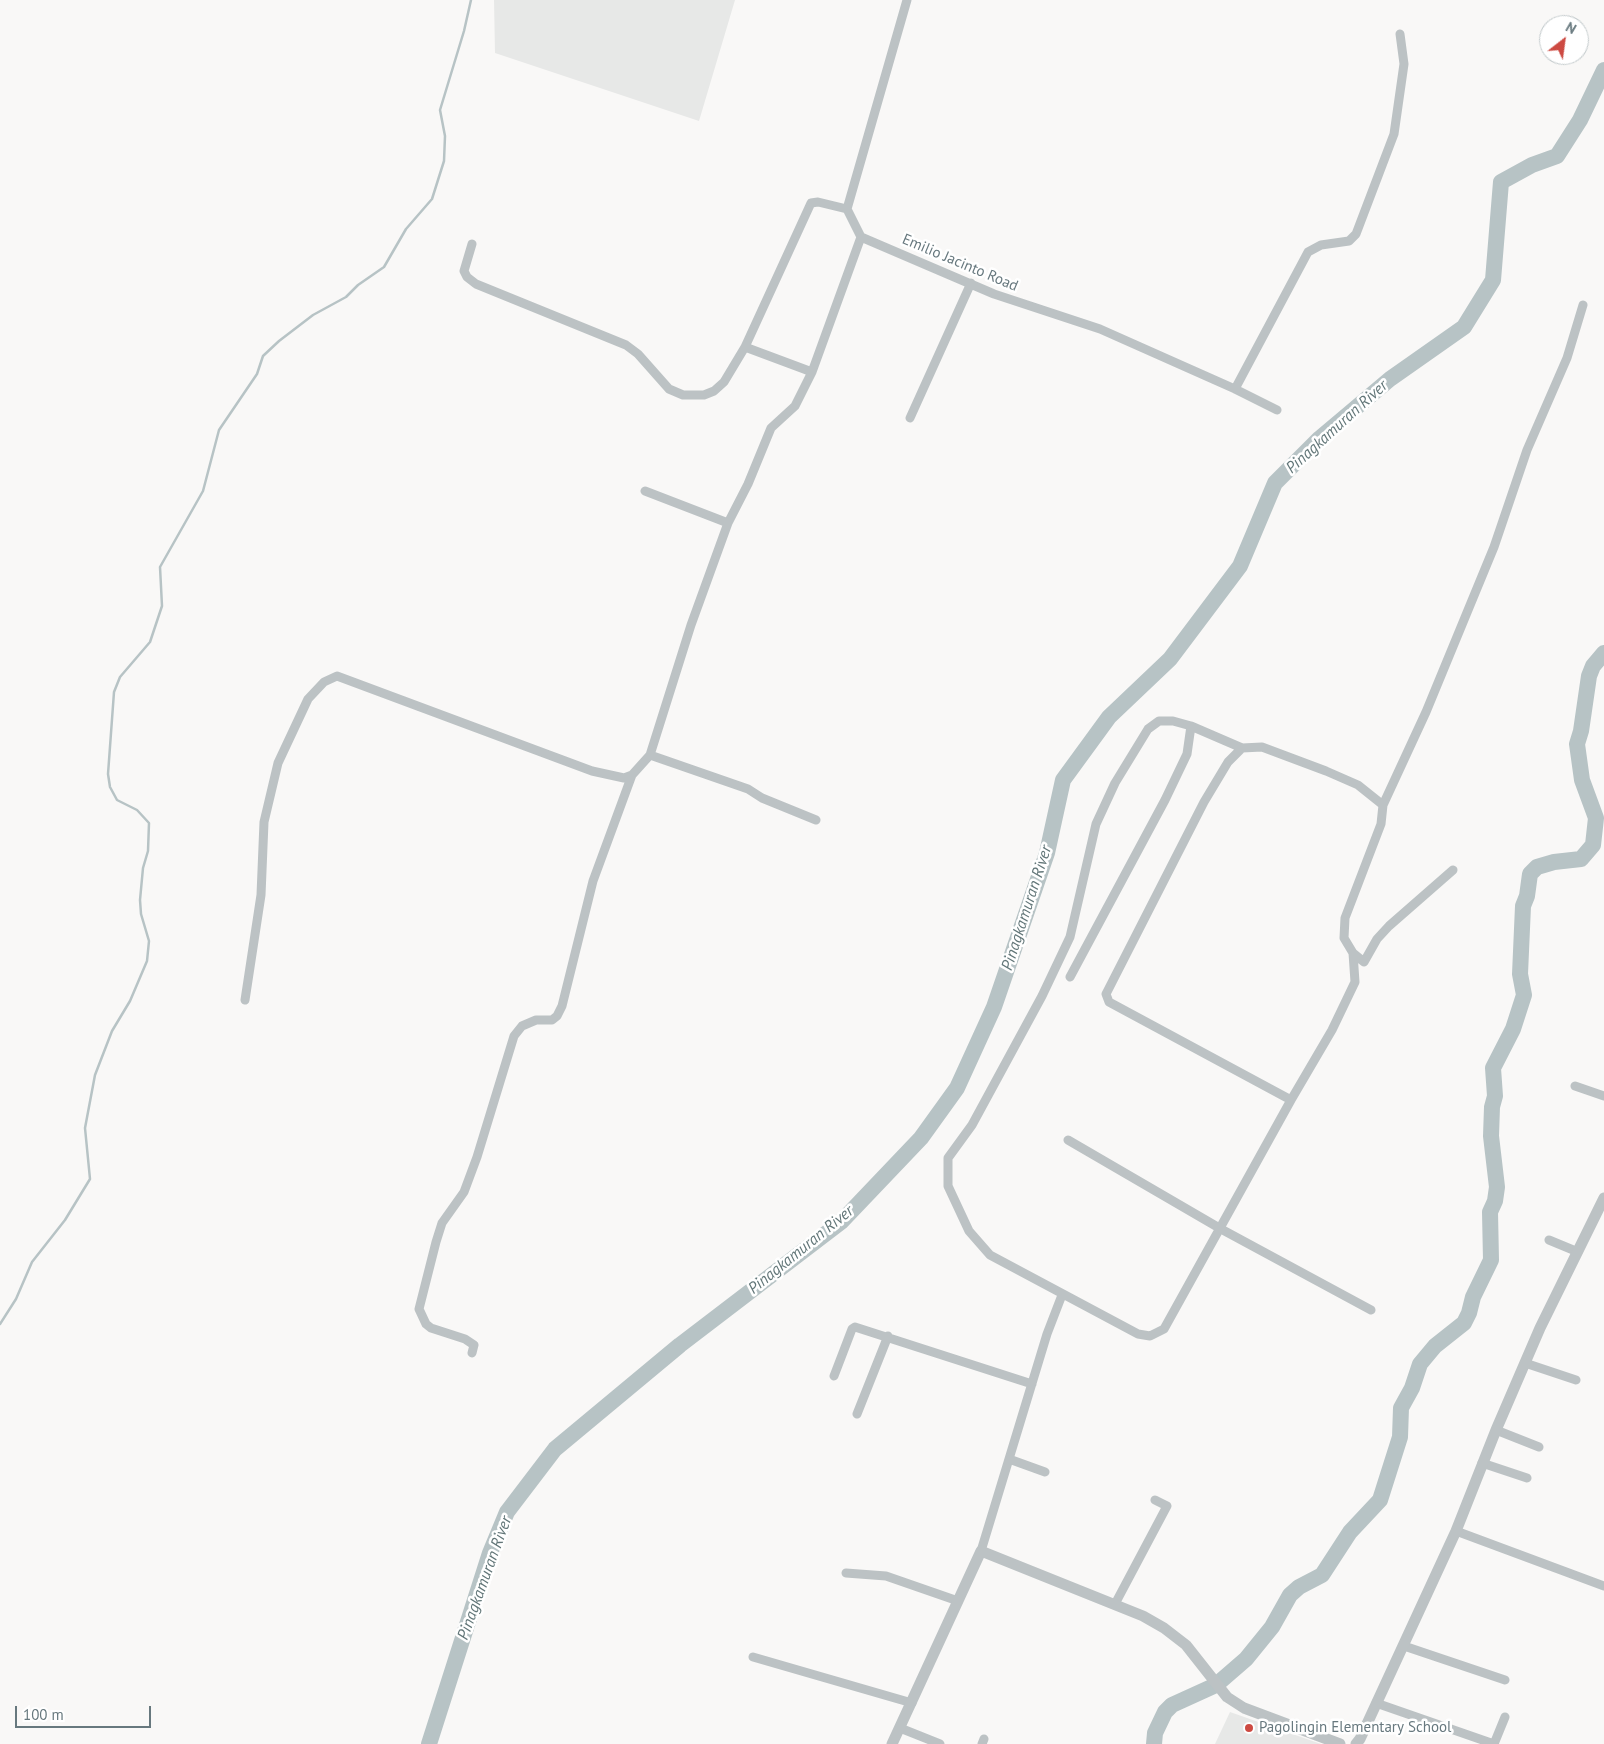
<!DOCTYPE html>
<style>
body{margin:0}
#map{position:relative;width:1604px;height:1744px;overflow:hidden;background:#f9f8f7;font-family:"PT Sans",sans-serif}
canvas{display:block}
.north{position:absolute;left:1539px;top:15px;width:50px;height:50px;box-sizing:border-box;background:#fff;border:1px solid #c2c9cb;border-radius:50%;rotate:30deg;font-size:14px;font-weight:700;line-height:20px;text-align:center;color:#67787e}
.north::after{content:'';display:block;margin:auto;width:18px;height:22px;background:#cd4a42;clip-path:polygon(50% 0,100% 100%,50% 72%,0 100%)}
.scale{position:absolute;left:15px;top:1706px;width:136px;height:22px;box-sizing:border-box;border:2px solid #67787e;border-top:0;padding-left:6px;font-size:15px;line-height:18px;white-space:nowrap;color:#67787e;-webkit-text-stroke:4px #fff;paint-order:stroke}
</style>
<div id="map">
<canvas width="1604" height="1744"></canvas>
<div class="north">N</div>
<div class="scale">100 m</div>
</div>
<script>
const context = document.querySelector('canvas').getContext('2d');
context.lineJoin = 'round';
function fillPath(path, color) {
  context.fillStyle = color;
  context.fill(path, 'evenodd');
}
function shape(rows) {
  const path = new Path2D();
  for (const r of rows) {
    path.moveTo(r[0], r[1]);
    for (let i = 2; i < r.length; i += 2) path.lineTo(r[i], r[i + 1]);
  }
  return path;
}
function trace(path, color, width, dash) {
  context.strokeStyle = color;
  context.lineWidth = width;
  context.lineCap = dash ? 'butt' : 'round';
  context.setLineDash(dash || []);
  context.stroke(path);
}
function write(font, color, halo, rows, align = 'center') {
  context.font = font + ' "PT Sans",sans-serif';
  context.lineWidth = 5;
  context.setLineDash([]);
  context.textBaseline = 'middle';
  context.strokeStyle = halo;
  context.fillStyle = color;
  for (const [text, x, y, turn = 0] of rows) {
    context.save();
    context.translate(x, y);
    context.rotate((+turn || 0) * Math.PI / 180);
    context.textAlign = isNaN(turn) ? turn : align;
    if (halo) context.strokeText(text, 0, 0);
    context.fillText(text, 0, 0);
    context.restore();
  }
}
fillPath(shape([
 [494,0,735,0,699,121,495,53],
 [1230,1712,1321,1744,1215,1744]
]), '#e7e8e7');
trace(shape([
 [0,1324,16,1299,32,1262,65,1220,90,1179,85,1128,95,1075,112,1031,130,1001,147,961,149,941,141,914,140,900,143,868,148,851,149,823,137,810,117,800,110,787,108,774,114,692,120,677,150,642,162,606,160,567,203,491,219,430,257,374,263,356,279,341,313,315,346,297,358,285,384,267,406,229,432,199,444,161,445,136,440,110,464,31,471,0]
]), '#b7c3c5', 2.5);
trace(shape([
 [429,1744,490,1553,507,1512,555,1449,680,1345,841,1222,921,1138,957,1088,994,1007,1047,853,1063,780,1109,717,1170,659,1240,566,1275,483,1320,438,1390,379,1464,327,1493,280,1501,182,1532,165,1557,156,1580,120,1604,70],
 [1154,1744,1155,1733,1165,1712,1172,1705,1216,1685,1246,1659,1272,1627,1290,1595,1299,1587,1322,1575,1350,1532,1380,1500,1400,1437,1401,1408,1412,1388,1420,1364,1435,1346,1464,1323,1469,1313,1473,1297,1491,1260,1490,1212,1495,1201,1497,1187,1491,1136,1492,1107,1495,1096,1493,1068,1513,1029,1524,995,1520,974,1523,906,1527,896,1530,874,1537,867,1554,862,1581,859,1593,845,1596,818,1582,780,1577,744,1581,731,1589,676,1593,666,1604,653]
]), '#b7c3c5', 16);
trace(shape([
 [907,0,847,209,861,237,994,294,1100,329,1235,389,1277,410],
 [472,244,464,271,467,277,476,284,626,345,638,354,669,389,683,395,704,395,714,391,724,382,745,347,811,203,818,202,847,209],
 [745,347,812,372],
 [1235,389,1308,252,1321,245,1349,241,1356,234,1394,134,1404,64,1400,34],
 [910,418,971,283],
 [645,491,728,523],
 [1242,748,1228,762,1204,802,1106,994,1109,1002,1291,1100],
 [650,755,748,789,762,798,816,820],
 [1383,805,1358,785,1326,771,1262,747,1242,748,1191,726,1173,721,1159,721,1148,729,1115,783,1096,824,1070,937,1042,996,972,1125,948,1158,948,1186,969,1231,990,1255,1138,1334,1150,1336,1164,1329,1291,1100,1332,1030,1355,982,1353,953,1344,938,1345,918,1381,824,1383,805,1426,712,1494,547,1527,450,1567,358,1583,305],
 [1353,953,1364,962,1377,939,1389,926,1453,870],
 [1070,977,1165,800,1187,754,1191,726],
 [245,1000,261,895,264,822,278,763,308,699,324,682,337,676,592,771,624,778,632,775,650,755,691,625,728,523,748,484,771,428,795,406,812,372,861,237],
 [1575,1086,1604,1096],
 [1068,1140,1221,1229,1371,1310],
 [1549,1240,1578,1252],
 [472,1353,474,1345,465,1339,431,1328,426,1324,419,1309,436,1242,442,1223,464,1192,477,1157,514,1036,522,1026,536,1020,552,1020,557,1016,562,1006,593,881,632,775],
 [1525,1363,1576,1380],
 [834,1376,852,1329,855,1327,1032,1384],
 [857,1414,888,1336],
 [1496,1430,1539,1447],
 [1009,1459,1045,1472],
 [1482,1463,1527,1478],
 [1456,1531,1604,1586],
 [981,1551,1047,1334,1062,1295],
 [846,1573,886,1576,958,1601],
 [1115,1604,1167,1506,1155,1500],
 [1404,1646,1505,1680],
 [753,1657,912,1703],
 [1376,1703,1494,1744],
 [900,1728,940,1744],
 [982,1744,984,1739],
 [1494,1744,1505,1717]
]), '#bcc2c4', 9);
trace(shape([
 [892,1744,981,1551,1143,1616,1164,1628,1186,1645,1227,1697,1244,1708,1340,1744],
 [1356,1744,1360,1739,1456,1531,1496,1430,1540,1328,1604,1198]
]), '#bcc2c4', 11);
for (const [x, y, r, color] of [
 [1249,1728,5,"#cd4a42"]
]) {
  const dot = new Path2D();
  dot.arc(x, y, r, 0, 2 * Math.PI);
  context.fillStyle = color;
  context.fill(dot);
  trace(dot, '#fff', 2);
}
write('15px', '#67787e', '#fff', [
 ["Emilio Jacinto Road",960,263,23]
]);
write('15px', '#67787e', '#fff', [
 ["Pagolingin Elementary School",1259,1728]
], 'left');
write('italic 16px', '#627678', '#fff', [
 ["Pinagkamuran River",1337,427,-42],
 ["Pinagkamuran River",1027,908,-72],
 ["Pinagkamuran River",801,1250,-39],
 ["Pinagkamuran River",485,1578,-70]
]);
</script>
